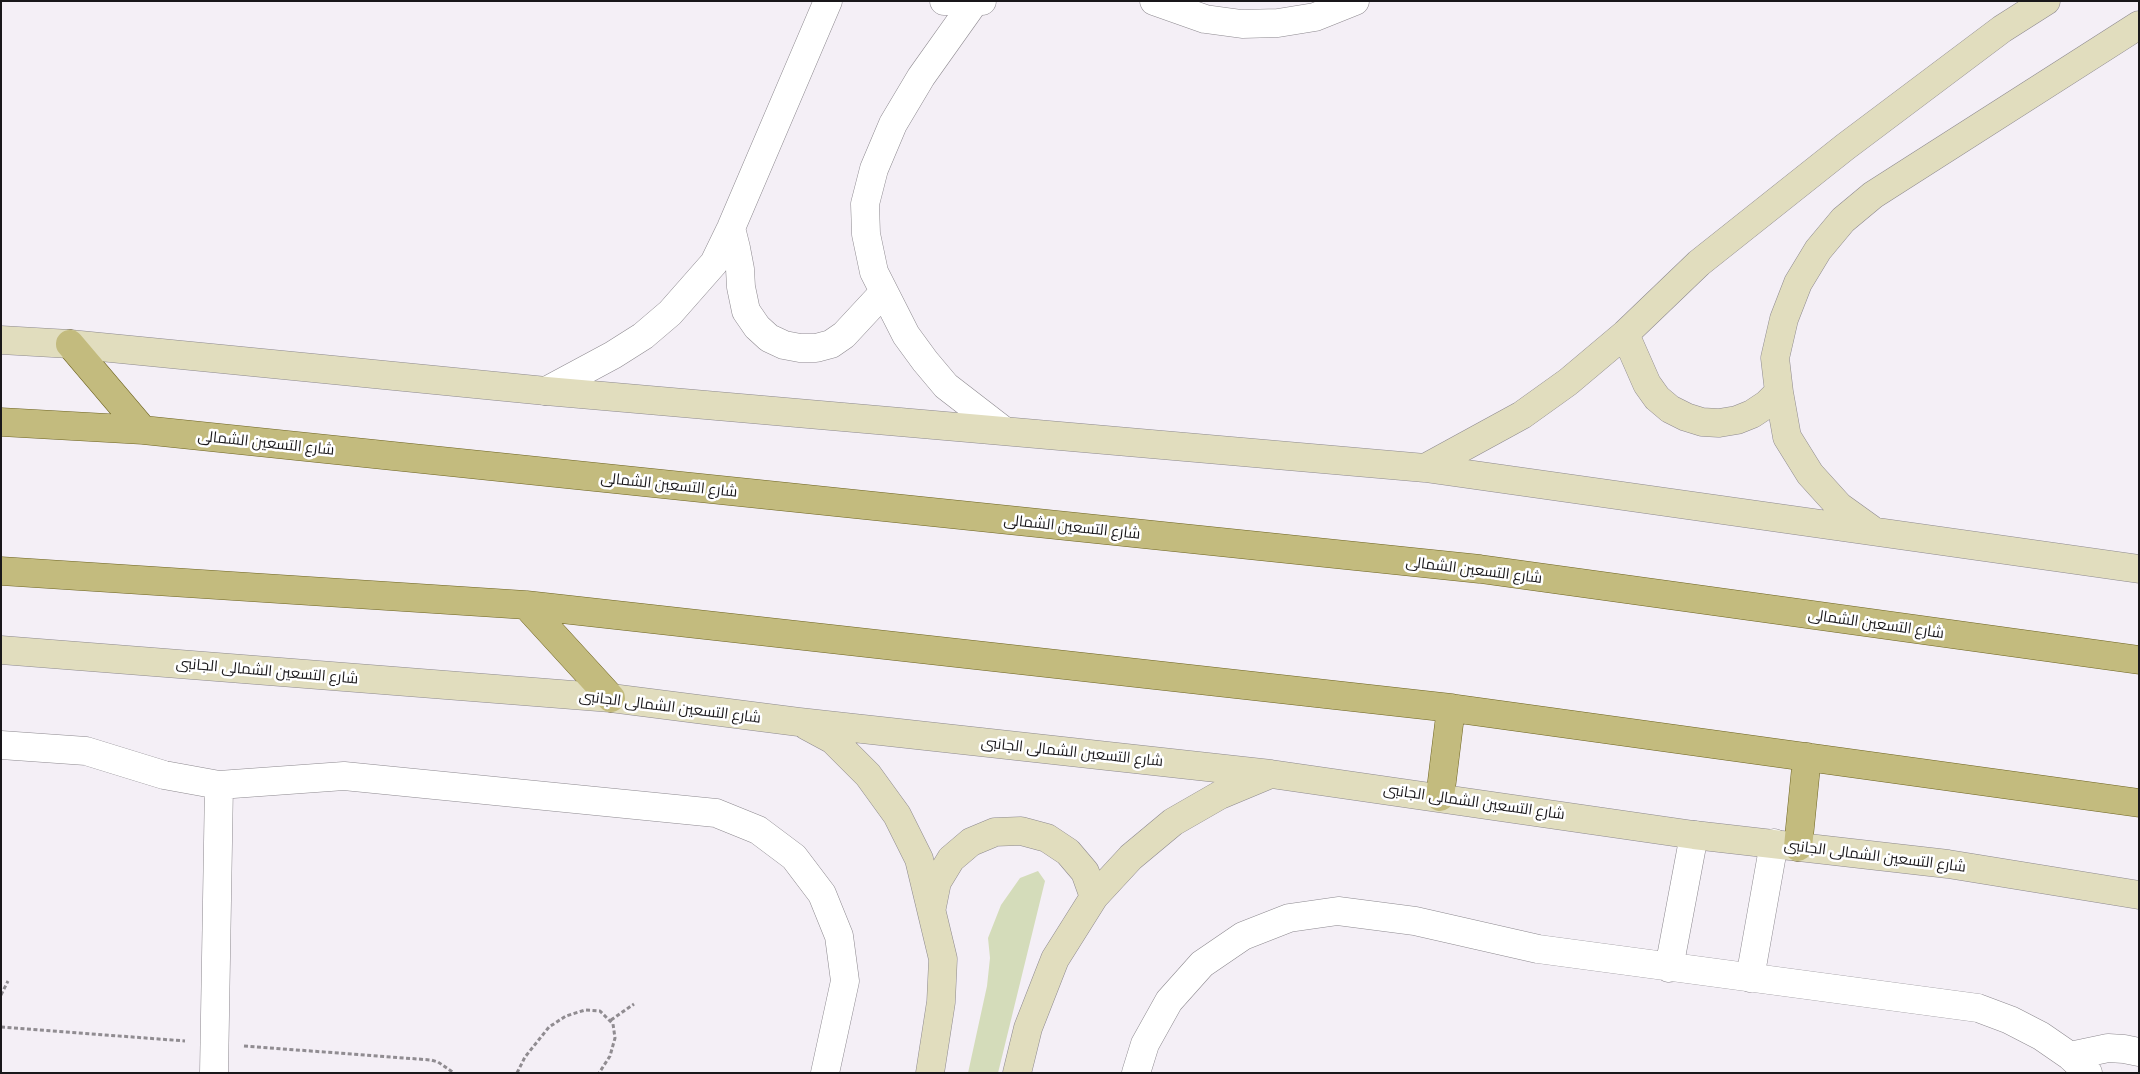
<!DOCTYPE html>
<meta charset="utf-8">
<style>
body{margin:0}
#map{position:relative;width:2140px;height:1074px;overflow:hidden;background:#f4eff6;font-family:"Public Sans",sans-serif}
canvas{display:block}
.frame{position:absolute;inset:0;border:2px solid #19171a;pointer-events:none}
</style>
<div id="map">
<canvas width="2140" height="1074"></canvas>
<div class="frame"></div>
</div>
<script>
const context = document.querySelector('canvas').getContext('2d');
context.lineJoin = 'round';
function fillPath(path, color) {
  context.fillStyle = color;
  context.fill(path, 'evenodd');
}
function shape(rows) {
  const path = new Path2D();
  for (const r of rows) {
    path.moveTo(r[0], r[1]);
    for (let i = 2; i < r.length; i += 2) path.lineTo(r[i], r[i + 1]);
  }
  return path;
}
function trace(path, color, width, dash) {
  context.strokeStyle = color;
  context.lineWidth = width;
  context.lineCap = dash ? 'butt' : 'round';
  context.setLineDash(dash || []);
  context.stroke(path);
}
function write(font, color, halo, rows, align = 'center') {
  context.font = font + ' "Public Sans",Cairo,sans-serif';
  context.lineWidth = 5;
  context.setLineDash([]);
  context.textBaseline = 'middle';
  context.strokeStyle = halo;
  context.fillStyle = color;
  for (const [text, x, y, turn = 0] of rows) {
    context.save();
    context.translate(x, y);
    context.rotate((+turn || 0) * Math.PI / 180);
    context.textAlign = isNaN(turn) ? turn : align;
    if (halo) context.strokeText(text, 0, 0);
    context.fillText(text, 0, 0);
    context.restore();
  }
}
fillPath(shape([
 [1038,871,1045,881,998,1073,968,1073,987,986,990,958,988,938,1001,905,1020,878]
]), '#d4dcba');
const street = shape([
 [944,1,982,1],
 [975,1,921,77,893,124,874,169,865,204,866,234,874,272,906,335,925,361,946,386,1003,430],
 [1154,1,1205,19,1242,24,1278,23,1315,17,1355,1],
 [731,228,736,248,740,269,741,287,746,311,757,327,769,338,784,345,800,348,816,348,831,344,844,335,883,293],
 [546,391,613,355,643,336,670,313,714,263,731,228,828,1],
 [1,745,86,751,164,775,219,785,344,776,716,813,758,830,794,857,822,894,839,936,845,981,825,1073],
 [1669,968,1694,835],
 [1750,978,1774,843],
 [2070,1056,2108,1048,2124,1049,2139,1052],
 [214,1073,219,785],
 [1136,1073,1145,1044,1169,1001,1202,964,1243,936,1289,918,1338,911,1415,921,1538,949,1978,1008,2010,1020,2041,1036,2070,1056,2088,1073]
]);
const secondary = shape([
 [1625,334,1647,384,1657,398,1670,409,1686,417,1702,422,1719,423,1737,420,1752,414,1767,404,1779,392],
 [1,340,70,344,546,391,1425,468,2139,569],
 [1425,468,1522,415,1568,382,1625,334,1699,263,1845,147,2002,29,2046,1],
 [1871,529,1839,506,1810,474,1787,437,1779,392,1775,358,1784,319,1798,283,1818,250,1843,220,1873,195,2139,25],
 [1,650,611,698,799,722,1271,774,1694,835,1948,864,2139,895],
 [807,726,833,740,868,775,897,815,919,859,943,959,941,1002,930,1073],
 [932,907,937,882,951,859,971,842,995,832,1021,831,1047,838,1068,852,1085,872,1094,897],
 [1017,1073,1028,1028,1055,959,1094,897,1131,857,1173,822,1220,795,1268,775]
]);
const primary = shape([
 [70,344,143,430],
 [1,422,143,430,1480,569,2139,660],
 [1,571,526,605,1451,708,2139,803],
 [526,605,611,698],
 [1440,797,1451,708],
 [1798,847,1807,757]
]);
trace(street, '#8d898f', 29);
trace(secondary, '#8d898f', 29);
trace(primary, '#6e6423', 29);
trace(shape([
 [1,995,8,981],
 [611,1020,634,1004],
 [1,1027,185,1041],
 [244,1046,431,1060,438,1062,454,1073],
 [517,1073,525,1057,549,1027,566,1016,585,1010,600,1011,613,1024,615,1038,610,1056,599,1073]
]), '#908c91', 3, [4, 2.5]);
trace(street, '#fff', 28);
trace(secondary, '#e1ddbe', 28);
trace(primary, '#c3bb7e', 28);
write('15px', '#19171a', '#fff', [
 ["شارع التسعين الشمالى",266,443,6],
 ["شارع التسعين الشمالى",669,485,6],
 ["شارع التسعين الشمالى",1072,527,6],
 ["شارع التسعين الشمالى",1474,570,7],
 ["شارع التسعين الشمالى",1876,624,8],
 ["شارع التسعين الشمالى الجانبى",267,671,5],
 ["شارع التسعين الشمالى الجانبى",670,707,7],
 ["شارع التسعين الشمالى الجانبى",1072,752,6],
 ["شارع التسعين الشمالى الجانبى",1474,802,8],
 ["شارع التسعين الشمالى الجانبى",1875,856,7]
]);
</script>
